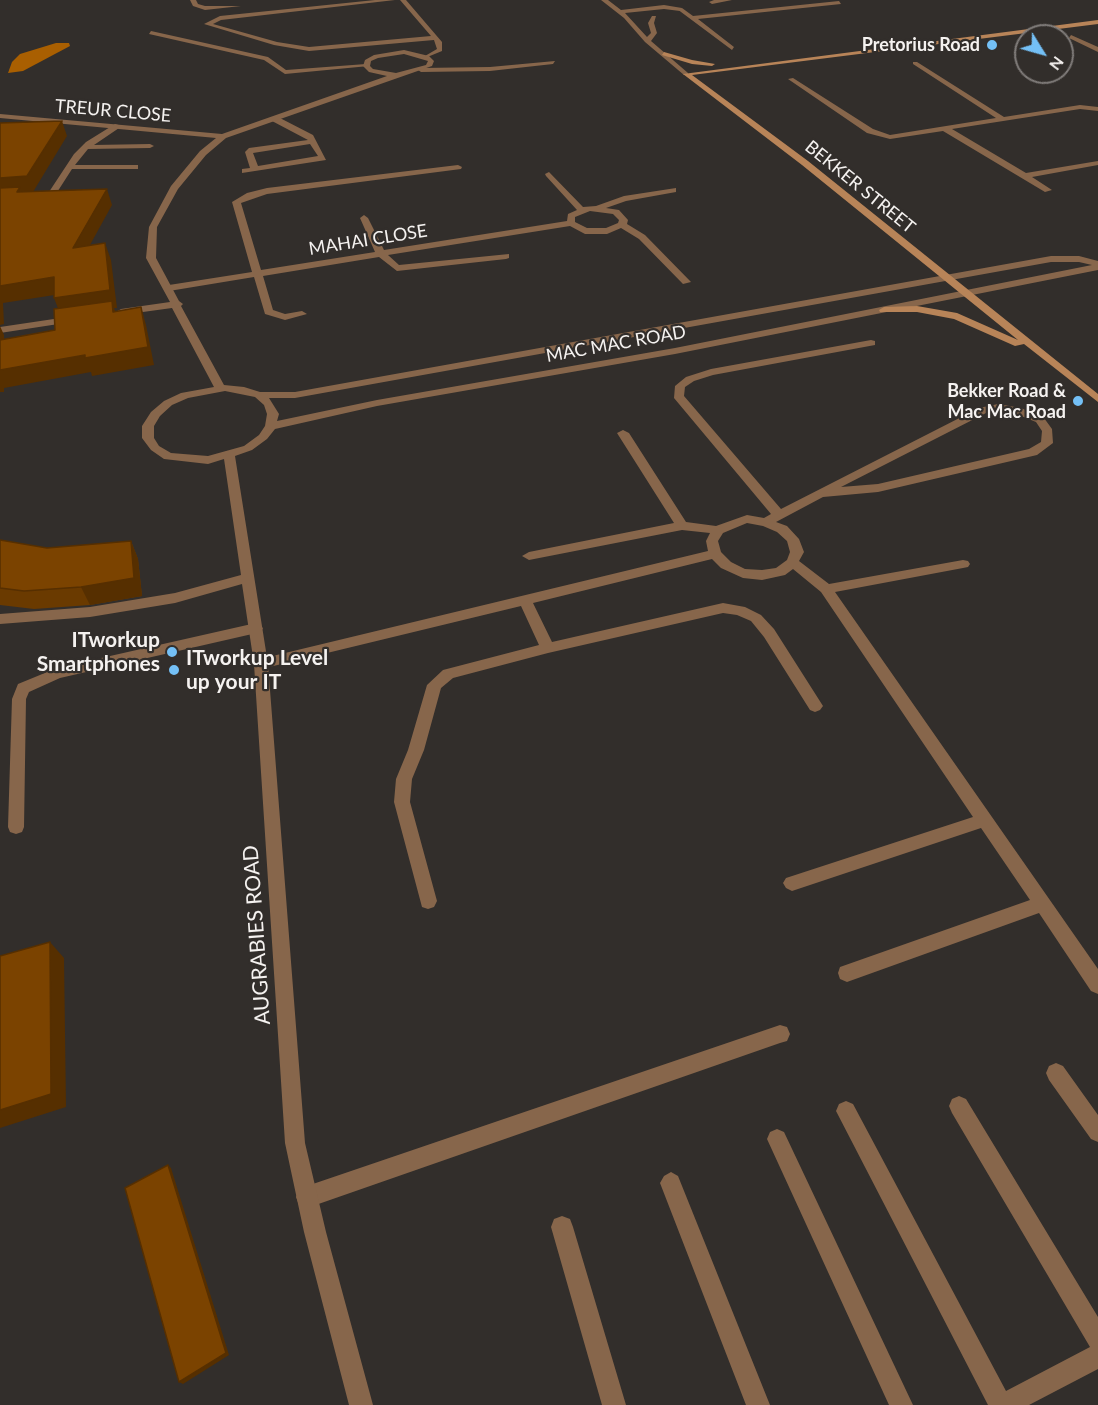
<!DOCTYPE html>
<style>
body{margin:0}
#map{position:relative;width:1098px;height:1405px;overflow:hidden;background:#322e2b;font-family:Lato,sans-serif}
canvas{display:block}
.north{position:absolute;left:1014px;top:24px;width:60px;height:60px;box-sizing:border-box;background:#322e2b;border:2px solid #807c7a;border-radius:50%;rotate:127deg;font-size:16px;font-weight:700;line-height:24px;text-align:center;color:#f5f2f0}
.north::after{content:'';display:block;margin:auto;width:21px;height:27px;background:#74c0f6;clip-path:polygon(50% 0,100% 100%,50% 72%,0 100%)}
</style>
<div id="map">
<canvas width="1098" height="1405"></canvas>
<div class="north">N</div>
</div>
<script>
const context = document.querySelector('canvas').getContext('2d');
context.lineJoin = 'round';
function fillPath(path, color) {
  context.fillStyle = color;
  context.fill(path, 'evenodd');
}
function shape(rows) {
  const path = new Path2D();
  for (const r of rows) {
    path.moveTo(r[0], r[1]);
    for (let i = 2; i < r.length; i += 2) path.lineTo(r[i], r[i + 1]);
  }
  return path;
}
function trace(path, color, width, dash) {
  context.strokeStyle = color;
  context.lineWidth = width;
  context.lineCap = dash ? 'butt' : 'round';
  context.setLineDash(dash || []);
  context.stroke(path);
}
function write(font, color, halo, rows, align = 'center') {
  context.font = font + ' Lato,sans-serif';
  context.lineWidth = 4.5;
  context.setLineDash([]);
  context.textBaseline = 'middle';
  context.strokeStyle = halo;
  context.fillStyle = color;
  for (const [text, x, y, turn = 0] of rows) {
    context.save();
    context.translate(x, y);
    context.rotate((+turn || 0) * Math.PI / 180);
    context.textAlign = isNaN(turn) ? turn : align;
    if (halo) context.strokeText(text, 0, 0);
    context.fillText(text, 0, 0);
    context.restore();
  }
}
fillPath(shape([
 [56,43,69,43,70,46,23,71,8,73,12,62,20,54]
]), '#a95f01');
fillPath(shape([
 [190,0,196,0,198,4,205,6,241,6,205,10,193,6,190,0],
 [375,0,395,0,221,20,213,24,277,42,309,47,431,36,400,0,406,0,442,42,442,51,425,58,425,56,437,49,434,40,309,51,274,45,204,24,220,16,375,0],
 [714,0,732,0,712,4,709,2,714,0],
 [839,1,841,4,698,19,734,47,732,50,677,9,682,8,693,16,839,1],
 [151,31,268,57,286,70,366,64,369,66,285,74,264,60,149,34,151,31],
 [555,61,553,64,490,71,421,72,418,70,421,68,490,67,555,61],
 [272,117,278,117,313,135,326,160,242,173,242,169,250,168,245,152,249,148,308,140,272,121,272,117],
 [310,144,318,156,258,166,253,153,310,144],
 [115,124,122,126,94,145,150,144,154,146,150,148,88,149,75,165,138,165,138,169,72,169,54,197,48,197,47,195,74,154,86,142,115,124],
 [458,165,462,167,461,169,267,194,241,203,261,270,375,252,360,218,364,215,368,218,384,250,567,221,568,214,577,210,546,176,545,174,549,172,583,207,596,206,624,196,676,188,676,192,626,201,606,208,619,210,628,220,627,224,645,235,691,282,683,284,639,239,621,228,607,234,585,234,570,226,388,255,399,265,509,254,509,258,506,259,397,271,379,257,263,276,273,310,285,314,302,311,307,314,285,320,265,314,254,277,169,291,164,288,169,285,252,272,232,202,247,193,267,188,458,165],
 [590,211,613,214,619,220,618,223,606,228,587,228,575,222,575,217,590,211],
 [871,340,875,341,875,345,713,375,694,381,685,387,684,396,781,509,979,408,998,404,1021,408,1044,418,1052,429,1053,443,1037,455,878,492,823,497,776,522,787,526,799,539,804,552,799,561,829,584,963,560,968,561,970,564,968,567,963,568,835,592,1098,969,1098,994,1091,991,1039,913,847,982,840,979,838,973,840,967,1030,900,981,828,792,891,786,888,783,883,786,878,973,817,821,592,793,569,785,575,762,580,743,578,721,568,712,559,533,603,552,642,723,603,745,607,761,615,774,629,823,706,820,710,815,712,810,710,764,637,751,621,737,615,723,613,548,653,453,678,441,688,424,750,412,779,410,802,437,901,434,907,428,909,422,907,394,802,396,779,408,750,427,685,443,670,539,645,521,606,261,669,256,668,254,664,256,660,708,551,706,541,710,533,682,530,529,560,522,556,529,552,674,523,617,433,623,430,629,433,686,522,716,526,747,515,764,518,771,514,674,398,675,386,686,377,711,369,871,340],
 [998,410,1014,413,1036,422,1042,431,1041,442,1029,449,878,484,841,487,986,413,998,410],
 [747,523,763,526,777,532,787,541,790,552,787,560,776,568,762,570,745,569,731,562,721,552,718,541,723,533,747,523],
 [256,623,263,628,261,632,60,678,29,692,26,699,24,827,22,832,16,834,10,832,8,827,12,699,18,684,57,668,256,623],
 [780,1025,787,1027,790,1034,787,1041,780,1043,307,1208,299,1205,296,1197,299,1189,307,1186,780,1025],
 [1056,1063,1063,1066,1098,1115,1098,1142,1091,1139,1049,1080,1046,1073,1049,1066,1056,1063],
 [959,1096,966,1099,1098,1317,1098,1369,1029,1405,988,1405,836,1111,839,1104,846,1101,853,1104,1006,1391,1090,1347,952,1113,949,1106,952,1099,959,1096],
 [777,1129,784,1132,913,1405,889,1405,767,1139,770,1132,777,1129],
 [671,1172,678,1176,770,1405,746,1405,660,1183,664,1176,671,1172],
 [562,1216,570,1219,573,1227,626,1405,602,1405,551,1227,554,1219,562,1216]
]), '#87664b');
fillPath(shape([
 [601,0,608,0,621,10,664,5,682,8,680,11,664,9,625,13,647,37,651,33,648,23,652,16,656,16,654,23,657,33,651,41,688,73,688,75,684,75,645,42,624,18,601,0],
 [1071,35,1098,47,1098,52,1069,38,1071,35],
 [404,50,429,56,434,61,432,66,226,138,206,155,178,189,157,227,156,258,179,301,183,304,181,306,224,385,244,387,260,392,295,392,1051,256,1079,256,1098,261,1098,270,675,354,377,406,275,429,267,439,252,450,235,456,268,664,305,1143,326,1232,373,1405,349,1405,304,1232,285,1143,254,664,242,584,175,603,90,617,0,624,0,614,90,607,175,593,241,575,224,459,208,464,164,459,151,450,142,438,142,426,151,412,164,401,181,393,214,387,172,308,121,315,116,312,121,309,170,302,146,258,149,227,171,186,200,151,216,138,0,118,0,114,222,134,387,76,369,72,363,66,365,60,374,55,404,50],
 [404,54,428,61,426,65,396,73,373,69,370,66,371,61,378,58,404,54],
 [1051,262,1079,262,1092,265,675,348,377,400,277,421,279,414,269,398,295,398,1051,262],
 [225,391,255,397,264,405,267,414,265,426,259,435,244,446,208,456,171,453,159,446,154,438,154,426,160,416,172,405,188,398,225,391],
 [913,62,917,62,1004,117,1080,105,1098,107,1098,111,1080,109,952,129,1026,173,1098,161,1098,165,1032,177,1052,190,1045,192,943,131,890,139,867,133,788,79,793,78,873,129,890,135,996,118,913,64,913,62],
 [74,316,79,319,78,321,0,333,0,327,74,316]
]), '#87664b');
fillPath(shape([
 [1098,20,1098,24,692,75,808,161,1098,394,1098,402,1024,344,1015,346,954,319,917,312,880,312,879,310,884,307,917,306,957,313,1018,340,802,165,683,74,1098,20],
 [664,52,692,60,715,64,712,66,692,64,662,55,664,52]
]), '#b88458');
fillPath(shape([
 [0,540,47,548,131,541,138,559,142,596,90,605,34,609,0,605]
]), '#6a3a00');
fillPath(shape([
 [62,121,67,136,33,192,0,195,0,178],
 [107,189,112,205,79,265,73,248],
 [105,243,111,260,117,308,114,308,118,318,61,316,54,298],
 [54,277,61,294,3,303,4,324,0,325,0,286],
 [141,307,146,325,154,365,92,376,91,372,4,388,4,392,0,392,0,370],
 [0,326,4,335,4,358,0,349],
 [131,541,138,559,142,596,90,605,81,587],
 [50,942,64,958,66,1107,0,1128,0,1110],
 [168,1165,171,1168,229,1355,183,1384,179,1382]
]), '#562f00');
const building = shape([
 [62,121,27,176,0,178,0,123,62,121],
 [20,187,17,192,107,189,73,248,105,243,110,290,54,298,54,277,0,286,0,188,20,187],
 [112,301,113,312,141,307,148,347,85,358,85,355,0,370,0,340,55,330,54,309,112,301],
 [0,540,47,548,131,541,134,578,81,587,24,591,0,588,0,540],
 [50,942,51,1094,0,1110,0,956,50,942],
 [168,1165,226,1353,179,1382,125,1188,168,1165]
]);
fillPath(building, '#7b4300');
trace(building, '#562f00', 1.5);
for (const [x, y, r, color] of [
 [992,45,6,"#74c0f6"],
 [1078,401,6,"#74c0f6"],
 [172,652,6,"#74c0f6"],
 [174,670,6,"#74c0f6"]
]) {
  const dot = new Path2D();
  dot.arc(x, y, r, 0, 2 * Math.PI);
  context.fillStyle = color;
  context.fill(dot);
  trace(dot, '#322e2b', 2);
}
write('bold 18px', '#f5f2f0', '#322e2b', [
 ["Pretorius Road",980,45],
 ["Bekker Road &",1066,391],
 ["Mac Mac Road",1066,412]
], 'right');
write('18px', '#f5f2f0', '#322e2b', [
 ["TREUR CLOSE",113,111,5],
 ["BEKKER STREET",860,187,39],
 ["MAHAI CLOSE",368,240,-9],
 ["MAC MAC ROAD",616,344,-10]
]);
write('bold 21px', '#f5f2f0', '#322e2b', [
 ["ITworkup",160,640],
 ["Smartphones",160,664],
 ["ITworkup Level",186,658,"left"],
 ["up your IT",186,682,"left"]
], 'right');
write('21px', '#f5f2f0', '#322e2b', [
 ["AUGRABIES ROAD",257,935,-94]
]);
</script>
